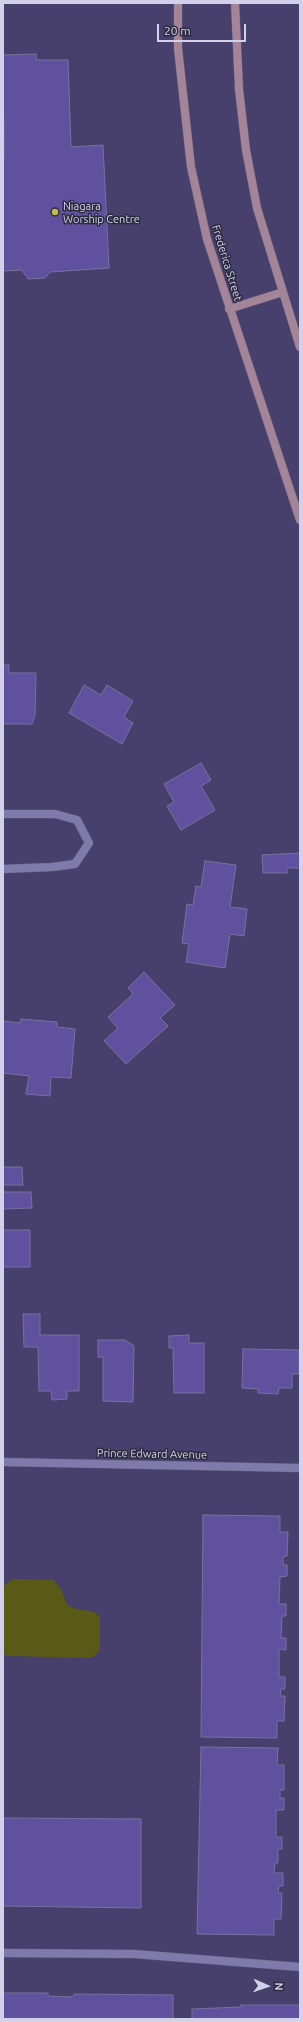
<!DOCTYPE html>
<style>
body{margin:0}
#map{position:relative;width:303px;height:2022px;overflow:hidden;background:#47406c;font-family:Ubuntu,sans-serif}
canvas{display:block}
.frame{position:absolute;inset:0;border:4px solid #d3d0ea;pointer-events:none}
.north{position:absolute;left:247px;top:1966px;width:40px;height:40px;-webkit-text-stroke:3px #2d2b3f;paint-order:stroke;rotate:92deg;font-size:11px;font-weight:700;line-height:16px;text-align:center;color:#d3d0ea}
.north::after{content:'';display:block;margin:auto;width:14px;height:18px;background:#d3d0ea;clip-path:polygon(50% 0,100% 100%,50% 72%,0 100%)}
.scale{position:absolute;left:157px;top:24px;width:89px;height:18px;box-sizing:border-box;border:2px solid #d3d0ea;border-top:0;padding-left:5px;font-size:12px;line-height:14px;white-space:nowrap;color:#d3d0ea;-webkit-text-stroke:3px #2d2b3f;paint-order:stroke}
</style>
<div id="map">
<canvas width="303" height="2022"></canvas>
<div class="frame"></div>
<div class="north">N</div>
<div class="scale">20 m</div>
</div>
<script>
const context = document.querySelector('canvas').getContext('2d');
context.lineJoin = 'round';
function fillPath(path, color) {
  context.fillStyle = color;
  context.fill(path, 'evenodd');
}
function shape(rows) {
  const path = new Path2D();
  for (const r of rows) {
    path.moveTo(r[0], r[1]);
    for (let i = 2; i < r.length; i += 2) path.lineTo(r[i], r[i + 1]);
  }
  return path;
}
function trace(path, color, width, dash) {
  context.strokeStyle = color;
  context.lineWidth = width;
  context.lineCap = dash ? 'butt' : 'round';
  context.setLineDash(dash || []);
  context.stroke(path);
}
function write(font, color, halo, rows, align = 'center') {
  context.font = font + ' Ubuntu,sans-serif';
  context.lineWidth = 3;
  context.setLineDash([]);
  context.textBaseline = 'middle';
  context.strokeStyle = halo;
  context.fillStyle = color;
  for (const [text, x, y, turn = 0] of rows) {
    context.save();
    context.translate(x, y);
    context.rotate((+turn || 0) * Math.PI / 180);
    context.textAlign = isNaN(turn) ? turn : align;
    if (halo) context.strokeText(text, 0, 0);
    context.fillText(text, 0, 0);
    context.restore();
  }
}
fillPath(shape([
 [12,1579,53,1580,61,1589,67,1604,73,1608,94,1612,100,1617,100,1650,92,1658,7,1656,3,1653,3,1586]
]), '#595918');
const building = shape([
 [36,54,36,60,68,60,71,147,103,145,109,268,50,272,45,278,28,279,22,270,3,271,3,156,4,156,3,55,36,54],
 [3,665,9,665,9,673,36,673,35,715,32,724,3,724,3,665],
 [84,685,101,695,107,685,133,701,124,717,133,723,122,744,69,713,84,685],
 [201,763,211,780,201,786,215,810,181,830,167,806,174,802,164,784,201,763],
 [300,853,300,868,287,868,287,873,263,873,262,855,300,853],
 [205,861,236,865,230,907,247,909,244,936,230,934,225,968,186,962,189,944,182,943,187,904,193,905,196,886,201,887,205,861],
 [144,972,175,1005,160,1018,168,1026,126,1064,104,1041,118,1028,108,1017,133,994,128,988,144,972],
 [21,1019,57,1022,57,1027,75,1029,71,1078,51,1077,50,1096,26,1094,29,1076,3,1073,3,1021,20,1023,21,1019],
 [3,1167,22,1167,23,1185,3,1185,4,1192,31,1192,32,1208,3,1209,3,1167],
 [3,1230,30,1230,30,1267,3,1267,3,1230],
 [23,1314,40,1314,40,1335,79,1335,79,1391,67,1391,67,1399,52,1400,51,1391,39,1391,38,1347,24,1347,23,1314],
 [189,1335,189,1343,204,1343,204,1393,174,1393,173,1348,169,1348,169,1336,189,1335],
 [98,1340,125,1340,134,1346,133,1402,103,1401,103,1357,98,1357,98,1340],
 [243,1349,299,1350,299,1374,292,1374,292,1388,279,1388,278,1394,258,1393,258,1389,242,1388,243,1349],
 [203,1515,280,1516,280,1532,288,1532,287,1556,283,1557,283,1565,287,1565,287,1576,280,1577,279,1604,286,1604,286,1616,282,1616,281,1638,286,1638,286,1650,279,1649,279,1677,285,1677,285,1689,281,1689,280,1696,285,1696,284,1721,277,1721,277,1738,201,1737,203,1515],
 [201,1747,278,1748,277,1765,284,1765,284,1790,280,1790,280,1798,284,1798,284,1810,276,1810,276,1837,282,1837,282,1849,278,1849,278,1863,275,1863,274,1873,283,1873,283,1886,279,1886,278,1893,282,1893,281,1919,274,1919,274,1935,197,1934,201,1747],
 [3,1818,141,1819,141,1908,3,1906,3,1818],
 [3,1993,48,1993,48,1996,73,1997,74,1994,173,1995,173,2019,3,2019,3,1993],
 [241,2005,300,2005,300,2019,192,2019,192,2009,241,2007,241,2005]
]);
fillPath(building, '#60519e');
trace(building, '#7771a0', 1);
const service = shape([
 [3,1953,134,1954,300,1967]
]);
const minor = shape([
 [3,814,55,814,77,820,89,843,75,864,52,867,3,869],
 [3,1462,300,1468]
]);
const secondary = shape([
 [178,3,178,48,191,167,207,239,300,520],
 [235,3,239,89,246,150,257,208,300,347],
 [229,309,283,292]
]);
trace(service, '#635c81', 9);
trace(minor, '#635c81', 9);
trace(secondary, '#635c81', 9);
trace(service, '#807aaa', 8);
trace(minor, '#807aaa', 8);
trace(secondary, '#a38597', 8);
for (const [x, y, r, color] of [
 [55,212,4,"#bdbf43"]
]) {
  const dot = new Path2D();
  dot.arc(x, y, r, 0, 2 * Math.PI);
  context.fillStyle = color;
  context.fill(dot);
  trace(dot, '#2d2b3f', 1.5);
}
write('11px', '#d3d0ea', '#2d2b3f', [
 ["Niagara",63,206],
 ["Worship Centre",63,219]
], 'left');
write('11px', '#d3d0ea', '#2d2b3f', [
 ["Frederica Street",227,263,73],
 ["Prince Edward Avenue",152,1454,1]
]);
</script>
